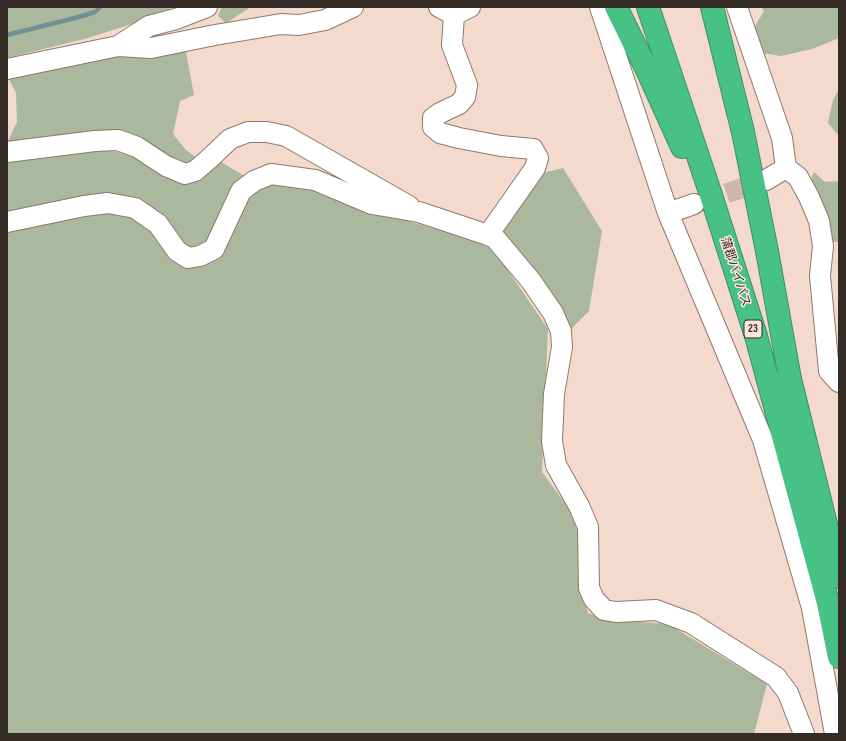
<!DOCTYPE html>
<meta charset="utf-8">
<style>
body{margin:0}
#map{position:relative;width:846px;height:741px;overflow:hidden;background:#f4d9cd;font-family:"Sofia Sans Condensed",sans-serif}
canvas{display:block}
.frame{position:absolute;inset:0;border:8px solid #352b26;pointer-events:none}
</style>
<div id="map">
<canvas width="846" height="741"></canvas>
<div class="frame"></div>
</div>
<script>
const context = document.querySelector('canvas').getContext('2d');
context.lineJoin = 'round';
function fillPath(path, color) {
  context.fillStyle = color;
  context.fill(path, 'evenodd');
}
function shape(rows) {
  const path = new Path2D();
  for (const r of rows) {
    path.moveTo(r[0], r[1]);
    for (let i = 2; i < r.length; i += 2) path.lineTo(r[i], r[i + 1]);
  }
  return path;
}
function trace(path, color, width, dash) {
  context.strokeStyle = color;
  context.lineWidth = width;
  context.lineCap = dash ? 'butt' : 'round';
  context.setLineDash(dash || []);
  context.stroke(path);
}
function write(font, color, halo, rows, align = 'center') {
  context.font = font + ' "Sofia Sans Condensed","Noto Sans JP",sans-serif';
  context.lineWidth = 3;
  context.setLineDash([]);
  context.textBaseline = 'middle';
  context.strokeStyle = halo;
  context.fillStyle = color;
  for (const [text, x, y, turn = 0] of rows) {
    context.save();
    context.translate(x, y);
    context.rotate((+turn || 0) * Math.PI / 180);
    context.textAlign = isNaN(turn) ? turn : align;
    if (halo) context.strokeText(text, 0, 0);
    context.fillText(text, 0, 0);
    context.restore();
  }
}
fillPath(shape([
 [7,7,174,7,138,22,88,38,7,58],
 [224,7,251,7,226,23,218,16,221,8],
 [761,7,839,7,839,38,812,49,781,56,762,53,755,26,764,11],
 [185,47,194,95,180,101,173,134,186,150,198,159,187,168,158,149,7,143,17,122,16,93,7,75,109,51],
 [839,89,839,136,828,123,833,100],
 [97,149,145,156,176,179,216,162,221,162,246,177,209,243,189,251,143,206,7,215,7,156],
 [563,168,602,231,589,311,568,332,500,226,539,174],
 [814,172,825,182,839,181,839,242,831,242,810,182],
 [264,183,296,183,372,211,490,244,548,329,542,472,576,518,581,587,588,613,613,620,668,624,767,684,754,734,7,734,7,227,104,211,141,219,188,265,244,199]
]), '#aab89d');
trace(shape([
 [7,35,79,17,95,12,100,7]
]), '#6d9296', 4.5);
trace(shape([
 [698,203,766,180]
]), '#ceb6ac', 20, [20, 10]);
const minor = shape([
 [439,7,454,15],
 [600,7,668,213,763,440,812,608,835,734],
 [737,7,782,138,786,168,798,177,809,197,819,221,823,246,820,276,829,371,839,382],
 [454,15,452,45,467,85,465,97,459,104,440,113,433,118,433,127,440,133,459,138,501,146,533,149,538,158,535,168,488,235],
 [454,15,470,7],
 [118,46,149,26,176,19,207,7],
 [7,69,118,46,151,48,215,35,281,24,299,25,325,20,353,7],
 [7,152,95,141,118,140,137,147,166,166,185,174,195,171,209,159,230,139,248,132,267,132,286,136,409,206],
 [766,180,786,168],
 [668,213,694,204],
 [7,222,84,206,108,203,135,208,158,224,177,251,188,258,200,256,214,249,241,191,254,181,271,174,315,180,372,204,419,212,488,235,495,238,531,281,553,313,561,331,562,347,554,394,552,441,556,465,579,506,588,527,589,588,594,599,604,610,616,612,656,610,691,623,776,677,788,693,804,734]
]);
const highway = shape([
 [616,7,649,74,682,147],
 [648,7,710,192,756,336,828,603,839,657],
 [712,7,743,132,767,251,790,379,839,577]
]);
trace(minor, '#90786d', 22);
trace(highway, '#418d63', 24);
trace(minor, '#fff', 20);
trace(highway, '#48c284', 22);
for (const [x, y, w] of [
 [753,329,18]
]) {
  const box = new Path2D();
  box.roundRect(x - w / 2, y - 9, w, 18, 3);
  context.fillStyle = '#fee8de';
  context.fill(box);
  trace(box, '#352b26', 1);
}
write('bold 11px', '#352b26', null, [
 ["23",753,329]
]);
write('12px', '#352b26', '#fee8de', [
 ["蒲郡バイパス",735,272,72]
]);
</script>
